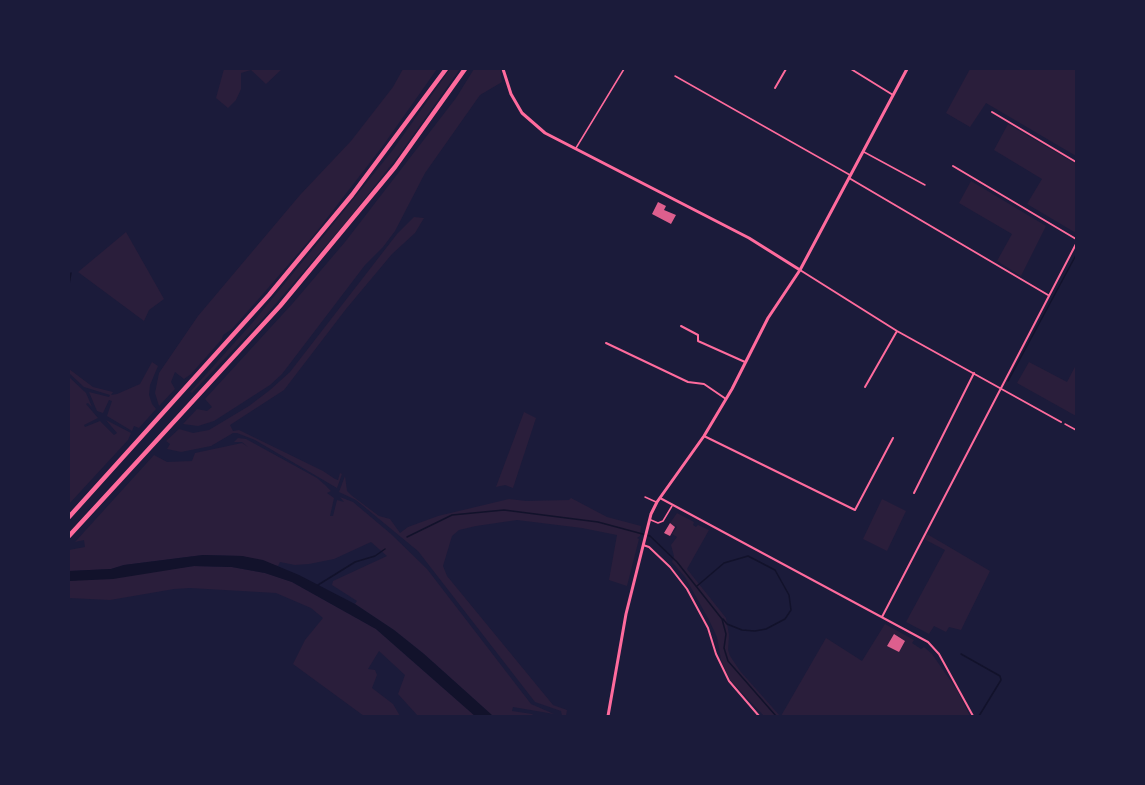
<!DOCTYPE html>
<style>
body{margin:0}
#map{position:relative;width:1145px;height:785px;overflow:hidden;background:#1b1b3a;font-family:"PT Sans Narrow",sans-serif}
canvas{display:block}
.frame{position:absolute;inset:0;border:70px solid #1b1b3a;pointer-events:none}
</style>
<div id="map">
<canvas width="1145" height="785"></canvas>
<div class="frame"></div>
</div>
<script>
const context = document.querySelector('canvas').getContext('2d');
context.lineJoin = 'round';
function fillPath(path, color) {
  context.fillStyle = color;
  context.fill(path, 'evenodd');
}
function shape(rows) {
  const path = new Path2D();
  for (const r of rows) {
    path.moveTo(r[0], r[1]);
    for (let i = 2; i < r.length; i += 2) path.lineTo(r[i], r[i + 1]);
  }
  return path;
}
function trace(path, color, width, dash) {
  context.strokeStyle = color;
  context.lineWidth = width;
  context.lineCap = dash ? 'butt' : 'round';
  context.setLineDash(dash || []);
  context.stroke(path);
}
fillPath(shape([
 [224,69,282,69,266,84,251,70,241,73,241,89,236,100,228,108,216,98],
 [403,69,437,69,382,147,314,235,262,295,232,329,223,335,222,339,191,374,184,379,175,372,171,382,175,389,159,406,155,393,159,373,198,316,300,195,351,141,393,87],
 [450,69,460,69,399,155,347,221,260,322,192,393,190,392,253,322,326,233,392,151],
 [474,69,500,69,502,82,480,95,425,173,395,231,383,247,365,265,282,374,270,385,214,421,198,426,183,424,197,409,207,411,212,407,205,399,293,303,345,242,456,98],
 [970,69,1076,69,1076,156,986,103,970,127,946,113],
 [1008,124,1076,164,1076,233,1027,204,1042,179,994,150],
 [971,181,1046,226,1021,276,997,261,1012,234,959,203],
 [414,217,424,218,415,233,392,254,346,309,284,390,230,425,233,431,239,430,323,471,335,479,338,480,340,473,342,474,337,488,255,440,237,433,233,433,211,446,181,452,167,449,170,444,166,441,179,429,193,433,209,430,249,406,270,390,290,372,397,234],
 [126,232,164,299,149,310,144,321,78,272],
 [152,362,158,366,150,385,149,395,152,404,156,409,139,428,134,426,132,431,107,416,112,401,109,400,103,413,97,411,89,392,109,397,110,395,84,387,69,373,69,369,93,387,113,392,111,395,117,394,140,384],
 [1029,362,1067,382,1076,365,1076,416,1017,383],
 [69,377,86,393,92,407,88,403,86,404,98,418,84,425,85,427,100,421,114,435,117,433,106,420,131,433,128,440,69,504],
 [524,412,536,418,513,488,505,485,496,487],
 [238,438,246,439,317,478,325,485,331,491,327,493,334,498,330,516,333,516,337,500,344,502,340,497,353,502,391,534,427,569,531,704,554,714,513,707,512,711,532,714,534,716,493,716,424,654,394,630,355,604,357,601,332,585,333,581,387,556,371,542,334,559,309,564,295,565,280,562,278,566,242,556,203,555,124,565,111,569,69,571,69,550,85,547,84,540,75,542,154,455,167,462,192,461,195,453,242,443,248,447,242,442,234,442],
 [345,476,347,491,351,495,379,516,390,519,400,533,408,527,438,516,509,499,526,501,569,500,571,498,607,517,641,526,640,536,637,538,639,539,627,586,609,580,617,535,582,528,517,520,476,526,459,530,452,536,443,566,447,576,553,705,567,710,566,716,562,716,561,711,535,702,418,551,356,500,339,492],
 [882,499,906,511,887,551,863,539],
 [677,513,694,522,693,525,696,527,698,525,709,530,687,569,726,618,729,635,728,650,730,656,740,671,780,716,764,716,730,680,721,660,717,637,709,620,685,577,672,562,674,556,671,545,677,537,672,534,677,527,670,523],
 [927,534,990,571,961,630,949,627,946,632,934,626,929,634,906,622,945,550,924,539],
 [194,566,232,567,265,573,292,582,376,629,475,716,418,716,398,694,405,675,379,651,368,669,375,670,377,675,372,688,393,704,400,716,364,716,293,664,305,640,323,618,311,608,276,593,190,588,174,589,110,600,69,598,69,581],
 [885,624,914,640,912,643,921,649,924,647,932,654,957,690,970,716,781,716,826,638,862,661]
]), '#2a1e3b');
fillPath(shape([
 [203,555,242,556,263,560,299,575,355,604,394,630,424,654,493,716,475,716,376,629,292,582,265,573,232,567,194,566,113,579,69,581,69,571,111,569,124,565]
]), '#12122b');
trace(shape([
 [69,284,71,273],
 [1008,381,1076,255],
 [407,537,452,515,504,510,598,522,650,536,677,562,722,619,726,634,724,648,728,661,776,716],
 [318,585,355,562,375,556,385,549],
 [697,586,724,563,748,556,775,570,789,595,791,610,785,619,766,629,755,631,742,630,727,624,723,619],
 [961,654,1000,676,1001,680,979,716]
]), '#12122b', 1.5);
fillPath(shape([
 [658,202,666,206,664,210,676,215,671,224,652,214],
 [670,523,675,527,670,536,664,533],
 [894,634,905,641,899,652,887,646]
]), '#dd5f8e');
trace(shape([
 [1065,424,1076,430]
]), '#ff6b9d', 1.5);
trace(shape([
 [675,76,850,175],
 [576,148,624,69],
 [864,152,925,185],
 [645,497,656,502],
 [651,520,658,523,663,521,672,506]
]), '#ff6b9d', 1.5);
trace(shape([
 [851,69,893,95],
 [775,88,786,69],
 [992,112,1076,162],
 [953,166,1076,239],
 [849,178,1048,295],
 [800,270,897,331,1061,422],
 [681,326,698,335,698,341,745,362],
 [606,343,688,382,704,384,726,399],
 [865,387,897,331],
 [704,436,855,510,893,438],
 [914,493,974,373],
 [660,498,928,642,939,654,973,716],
 [643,545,649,547,670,567,687,589,708,628,716,654,729,681,759,716],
 [882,617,1076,244]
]), '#ff6b9d', 2);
trace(shape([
 [503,69,511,94,522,113,545,133,749,238,800,270],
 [608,716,626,614,651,514,657,502,704,436,732,389,768,318,800,270,907,69]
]), '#ff6b9d', 3);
trace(shape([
 [69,517,269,295,352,195,446,69],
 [69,536,280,306,395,167,465,69]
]), '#ff6b9d', 4.5);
</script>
